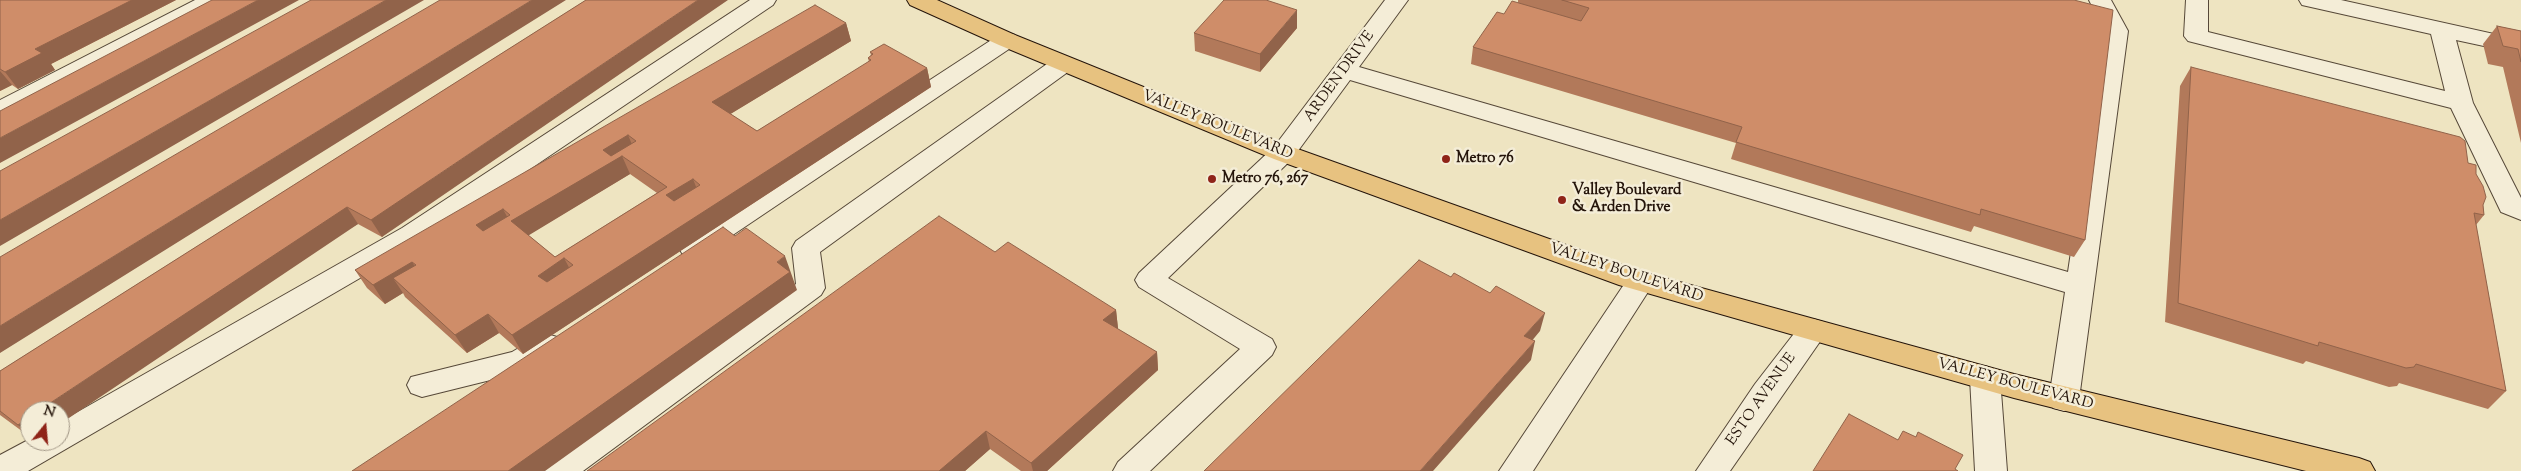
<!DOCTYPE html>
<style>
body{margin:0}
#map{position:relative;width:2521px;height:471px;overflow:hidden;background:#eee4c1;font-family:"Sorts Mill Goudy",serif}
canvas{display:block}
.north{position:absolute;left:20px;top:401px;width:50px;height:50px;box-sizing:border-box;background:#f4edd7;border:1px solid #a19685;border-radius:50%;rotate:17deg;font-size:14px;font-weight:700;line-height:20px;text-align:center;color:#24140a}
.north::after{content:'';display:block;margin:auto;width:18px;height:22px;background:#8f2418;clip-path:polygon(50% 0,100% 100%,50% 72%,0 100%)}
</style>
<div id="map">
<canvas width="2521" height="471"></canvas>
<div class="north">N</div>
</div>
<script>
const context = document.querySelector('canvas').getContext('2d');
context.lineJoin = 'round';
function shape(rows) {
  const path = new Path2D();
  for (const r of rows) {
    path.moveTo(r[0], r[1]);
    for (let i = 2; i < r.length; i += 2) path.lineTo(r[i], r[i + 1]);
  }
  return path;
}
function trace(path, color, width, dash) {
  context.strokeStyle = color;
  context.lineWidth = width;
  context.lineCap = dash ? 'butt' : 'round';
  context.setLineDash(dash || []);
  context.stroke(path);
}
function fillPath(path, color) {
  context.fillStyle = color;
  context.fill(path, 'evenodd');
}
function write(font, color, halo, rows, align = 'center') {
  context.font = font + ' "Sorts Mill Goudy",serif';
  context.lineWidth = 5;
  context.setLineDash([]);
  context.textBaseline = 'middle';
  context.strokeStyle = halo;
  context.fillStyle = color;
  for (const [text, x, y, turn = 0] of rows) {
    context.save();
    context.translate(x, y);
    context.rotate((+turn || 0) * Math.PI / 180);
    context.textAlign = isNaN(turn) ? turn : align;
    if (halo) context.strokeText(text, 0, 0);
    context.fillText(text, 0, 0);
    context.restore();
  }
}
const minor = shape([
 [195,0,223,0,220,5,9,116,0,118,0,100,195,0],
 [750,0,776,0,773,5,422,242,28,471,0,471,0,455,30,439,30,441,60,441,60,422,402,228,750,0],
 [1385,0,1408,0,1359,67,2068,272,2104,31,2089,0,2111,0,2128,31,2079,399,2075,408,2064,411,2053,408,2049,399,2065,292,1350,80,1292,159,1168,278,1272,339,1276,347,1272,355,1150,471,1113,471,1118,462,1240,349,1139,287,1135,280,1139,273,1274,147,1385,0],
 [2186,0,2208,0,2208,32,2445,91,2431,34,2302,5,2299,0,2341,0,2521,40,2521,54,2456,40,2473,103,2521,198,2521,220,2501,212,2451,108,2188,41,2184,36,2186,0],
 [1007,33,1015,35,1019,40,1015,45,703,255,693,258,683,255,679,248,683,241,999,35,1007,33],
 [1063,57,1072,59,1075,64,1072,69,820,252,825,288,821,295,583,471,543,471,548,462,796,284,792,248,796,241,1054,59,1063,57],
 [1641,271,1651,274,1655,281,1533,471,1499,471,1631,274,1641,271],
 [1813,319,1823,322,1828,330,1730,471,1696,471,1755,384,1803,322,1813,319],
 [547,334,557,337,562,345,557,353,531,370,422,397,411,393,407,385,411,377,512,352,537,337,547,334],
 [1985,366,1996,370,2000,378,2007,471,1975,471,1970,378,1974,370,1985,366]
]);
const major = shape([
 [907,0,937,0,1015,35,1292,147,1636,270,2014,374,2359,458,2370,462,2375,471,2306,471,2014,398,1619,285,1274,159,999,45,910,5,907,0]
]);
trace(minor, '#564838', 2);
trace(major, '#24140a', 2);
fillPath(minor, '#f4edd7');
fillPath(major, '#e7c280');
fillPath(shape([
 [0,0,176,0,51,64,55,70,18,89,12,85,0,91],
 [586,0,382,237,358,224,30,411,30,437,0,415,0,371],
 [1518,0,2074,0,2085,240,2074,257,1974,226,1971,232,1731,159,1736,143,1471,64,1473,47,1518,3],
 [846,23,851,41,730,114,757,131,869,62,868,58,871,55,870,52,927,68,931,87,523,354,499,333,467,353,405,297,403,293,385,304,367,288,355,270],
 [630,174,657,193,555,257,528,235],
 [2497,26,2521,31,2521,143,2503,67,2488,64,2483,44],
 [1297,28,1260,72,1195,51,1194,33],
 [2191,67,2468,163,2476,174,2483,205,2484,215,2476,225,2506,391,2488,409,2399,383,2397,386,2389,387,2306,361,2303,364,2165,322,2180,86],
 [995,252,1116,310,1118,329,1157,352,1158,370,1047,471,1021,471,990,449,965,471,587,471]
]), '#b2795a');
fillPath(shape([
 [132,0,176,0,51,64,55,70,18,89,5,72,35,49],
 [258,0,299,0,0,163,0,138],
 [386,0,424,0,0,246,0,220],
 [532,0,566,0,0,353,0,326],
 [698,0,728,0,382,237,371,220],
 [1297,10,1297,28,1260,72,1260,54],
 [846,23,851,41,719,121,712,102],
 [927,68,931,87,523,354,512,335],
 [0,71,12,85,0,91],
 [628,135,636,154,622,156,630,174,521,240,511,221,603,150],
 [693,179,700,197,674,213,666,195],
 [347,207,358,224,60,424,60,411,38,411],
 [503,209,513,228,487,244,476,225],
 [785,256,797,290,545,471,508,471],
 [564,258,574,277,548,294,538,276],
 [412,262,424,280,393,278,403,293,385,304,373,285],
 [1116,310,1118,328,1105,338,1103,320],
 [1545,313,1540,331,1521,354,1524,336],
 [488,314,499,333,467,353,455,335],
 [1535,341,1531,360,1433,471,1420,471],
 [1157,352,1158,370,1047,471,1033,471,1031,463],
 [30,416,30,436,18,425],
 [986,431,990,449,965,471,939,471]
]), '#91634a');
const building = shape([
 [0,0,132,0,35,49,42,53,5,72,0,69,0,0],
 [212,0,258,0,0,138,0,111,212,0],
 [311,0,386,0,0,220,0,171,311,0],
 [440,0,532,0,0,326,0,257,440,0],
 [586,0,698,0,371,220,347,207,38,411,30,411,30,416,18,425,0,411,0,371,586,0],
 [1224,0,1266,0,1297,10,1260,54,1194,33,1224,0],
 [1562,0,2074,0,2113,10,2085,240,1981,209,1980,215,1736,142,1742,127,1473,47,1497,12,1504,14,1512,1,1581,21,1589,8,1562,0],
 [815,5,846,23,712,102,757,131,871,60,868,58,873,54,870,52,884,44,927,68,512,335,488,314,455,335,393,278,416,265,412,262,373,285,355,270,815,5],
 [628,135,636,141,611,156,603,150,628,135],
 [622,156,667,187,555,257,511,221,622,156],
 [693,179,700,185,674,201,666,195,693,179],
 [503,209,510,215,483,231,476,225,503,209],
 [564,258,573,265,547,282,538,276,564,258],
 [2497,26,2521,31,2521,62,2518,49,2503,46,2497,26],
 [2191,67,2460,137,2465,141,2468,163,2476,165,2476,174,2483,186,2486,197,2483,205,2484,215,2474,213,2506,391,2416,364,2414,367,2406,368,2319,342,2318,346,2178,303,2191,67],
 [939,216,995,252,1008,242,1116,310,1103,320,1157,352,1031,463,986,431,939,471,587,471,939,216],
 [723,227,735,236,746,228,785,256,777,262,790,272,508,471,352,471,723,227],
 [1419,260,1451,277,1454,273,1490,293,1496,286,1545,313,1524,336,1535,341,1420,471,1204,471,1419,260],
 [1849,414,1898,440,1903,431,1916,437,1918,432,1963,455,1955,469,1958,471,1813,471,1849,414]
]);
fillPath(building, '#cf8d69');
trace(building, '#91634a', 1);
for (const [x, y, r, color] of [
 [1446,159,5,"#8f2418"],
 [1212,179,5,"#8f2418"],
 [1562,200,5,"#8f2418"]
]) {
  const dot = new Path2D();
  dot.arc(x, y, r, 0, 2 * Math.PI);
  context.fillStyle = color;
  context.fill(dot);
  trace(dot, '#f4edd7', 2);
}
write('15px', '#24140a', '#f4edd7', [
 ["ARDEN DRIVE",1340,77,-54],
 ["VALLEY BOULEVARD",1217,126,22],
 ["VALLEY BOULEVARD",1626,274,18],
 ["VALLEY BOULEVARD",2015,385,15],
 ["ESTO AVENUE",1762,400,-55]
]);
write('bold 15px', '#24140a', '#f4edd7', [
 ["Metro 76",1456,159],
 ["Metro 76, 267",1222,179],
 ["Valley Boulevard",1572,191],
 ["& Arden Drive",1572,208]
], 'left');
</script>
